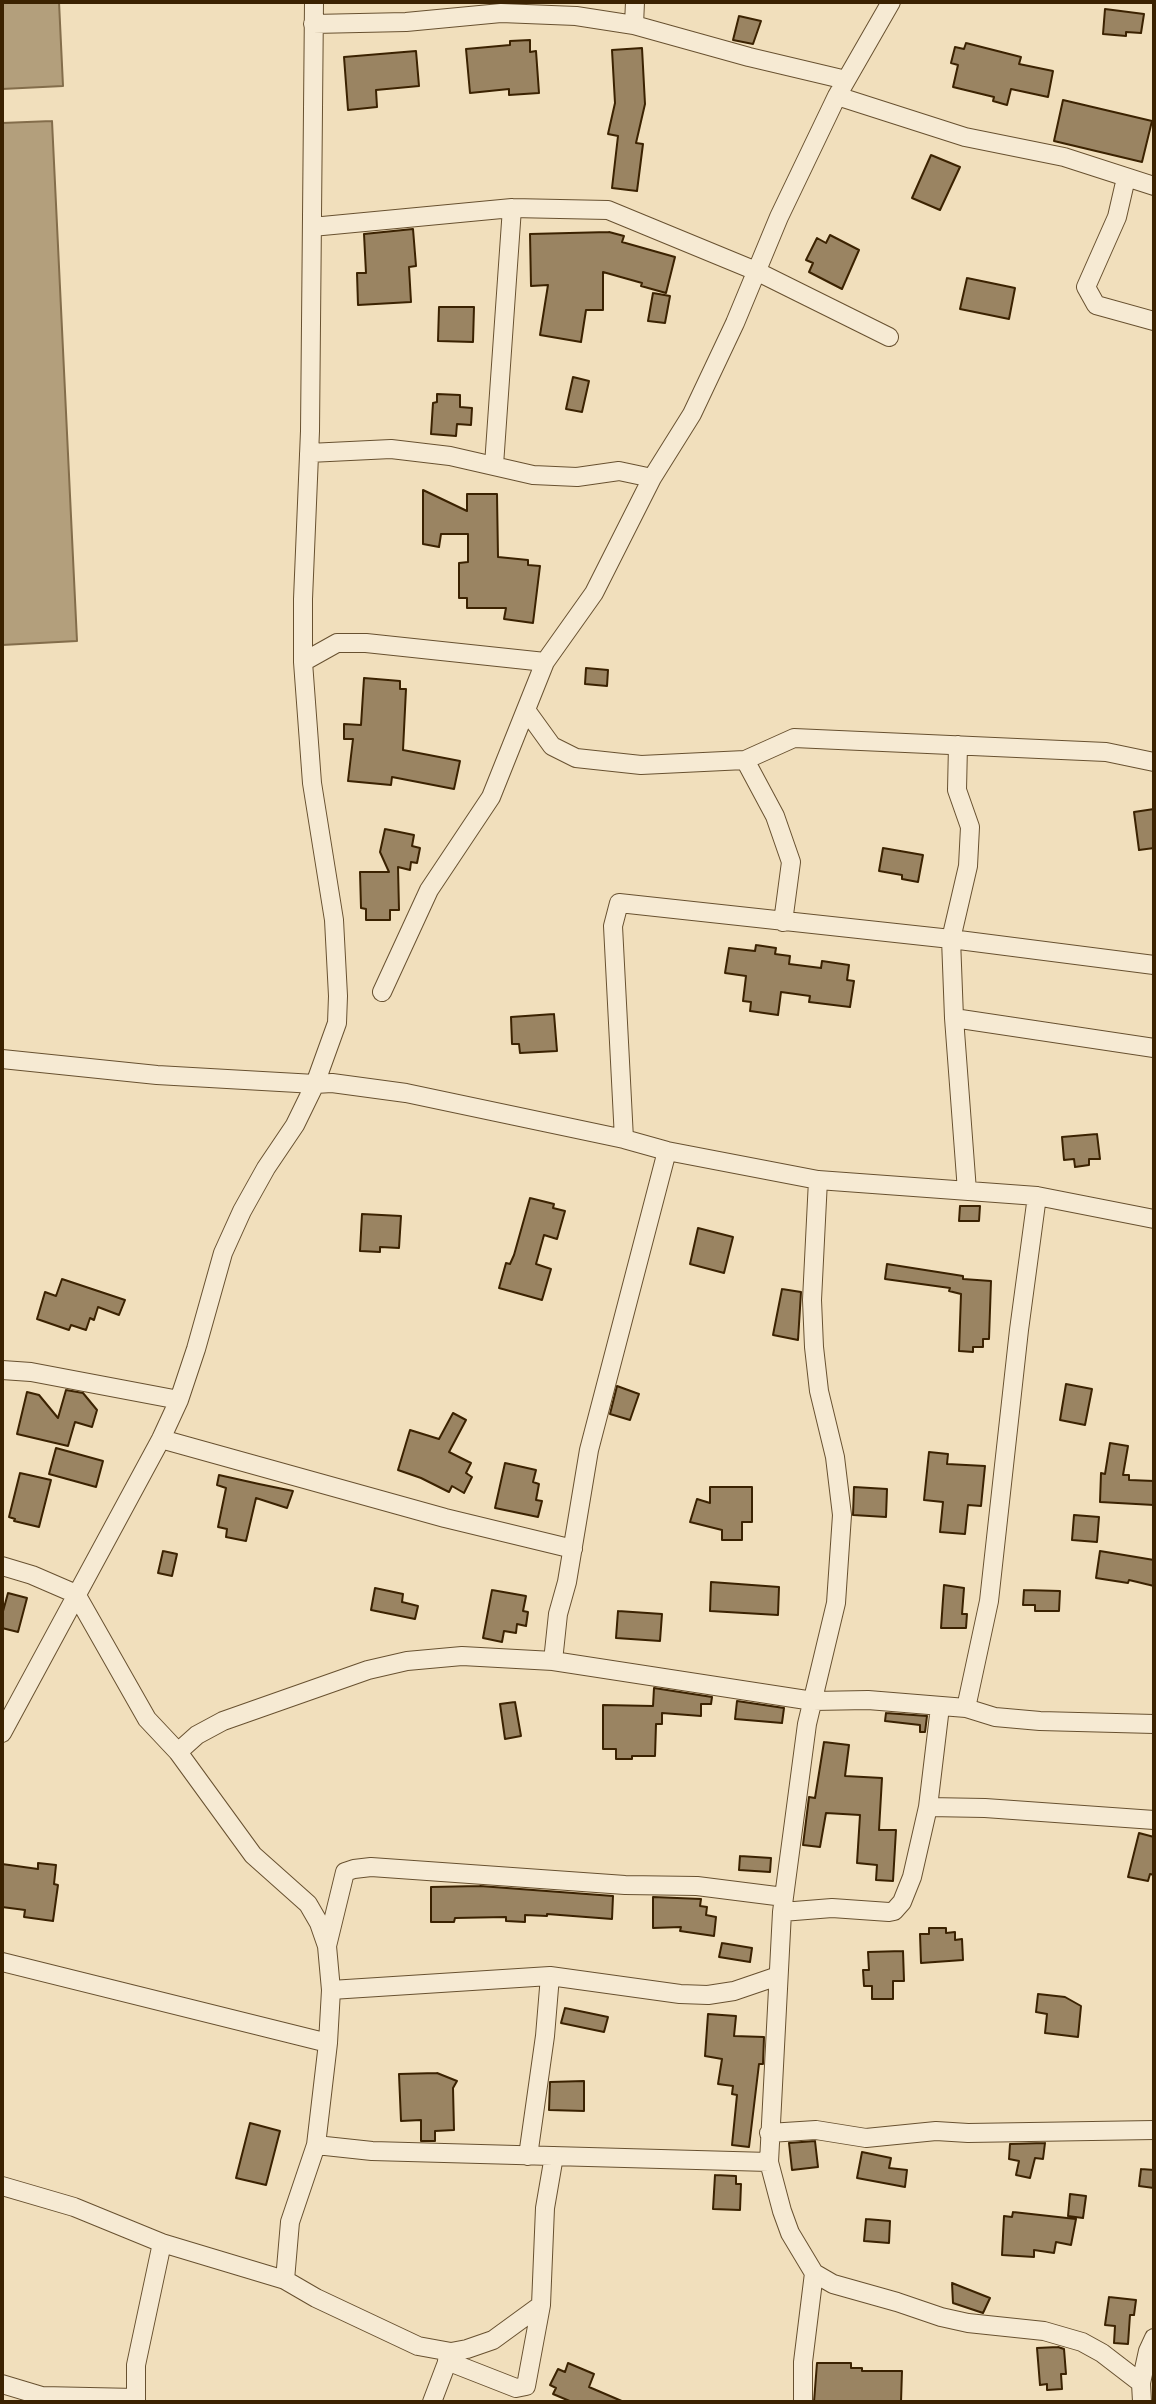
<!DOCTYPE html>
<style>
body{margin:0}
#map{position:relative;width:1156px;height:2404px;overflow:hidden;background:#f1dfbc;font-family:"Gentium Book Plus",serif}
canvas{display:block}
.frame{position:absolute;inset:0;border:4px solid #3b2201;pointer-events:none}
</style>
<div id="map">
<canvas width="1156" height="2404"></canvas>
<div class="frame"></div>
</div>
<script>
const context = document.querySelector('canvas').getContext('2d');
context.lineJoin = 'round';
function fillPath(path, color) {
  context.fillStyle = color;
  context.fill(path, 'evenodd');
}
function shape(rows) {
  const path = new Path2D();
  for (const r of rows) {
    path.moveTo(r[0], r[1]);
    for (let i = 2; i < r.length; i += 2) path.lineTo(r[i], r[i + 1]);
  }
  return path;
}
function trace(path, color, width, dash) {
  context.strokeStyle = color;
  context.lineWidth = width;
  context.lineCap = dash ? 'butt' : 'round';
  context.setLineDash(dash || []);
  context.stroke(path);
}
const water = shape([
 [2,2,59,2,63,86,2,89,2,2],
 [52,121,77,641,2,645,2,123,52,121]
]);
fillPath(water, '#b39f7c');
trace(water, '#836d4b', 2);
const building = shape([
 [1105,9,1144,14,1141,33,1126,32,1126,36,1103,34,1105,9],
 [739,16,761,21,753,44,733,40,739,16],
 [530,40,530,52,536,51,539,93,509,95,509,89,470,93,466,49,510,45,510,41,530,40],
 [966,43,1021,57,1019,64,1053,71,1048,97,1011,89,1007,105,993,101,994,97,953,87,958,65,951,63,955,47,964,49,966,43],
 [642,48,645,104,636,143,643,144,637,191,612,188,618,136,608,134,615,103,612,50,642,48],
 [416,51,419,86,376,90,377,107,348,110,344,57,416,51],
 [1063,100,1152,121,1142,162,1054,141,1063,100],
 [931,155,960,167,940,210,912,198,931,155],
 [413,229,416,266,409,267,411,302,358,305,357,273,366,273,364,234,413,229],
 [609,232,624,236,622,242,675,257,666,293,641,286,642,283,603,272,603,310,586,310,581,342,540,335,548,285,531,286,530,234,609,232],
 [830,235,859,250,842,289,809,272,813,263,806,260,817,238,826,243,830,235],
 [967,278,1015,288,1009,319,960,309,967,278],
 [653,293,670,296,665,323,648,321,653,293],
 [439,307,474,307,473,342,438,341,439,307],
 [573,377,589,381,582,412,566,409,573,377],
 [437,394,460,395,460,407,472,408,471,425,457,424,456,436,431,434,433,403,437,402,437,394],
 [423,490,467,511,467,494,497,494,498,557,528,560,528,565,540,566,533,623,504,619,506,608,467,608,467,598,459,598,459,563,468,562,468,534,441,534,439,547,423,544,423,490],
 [586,668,608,670,607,686,585,684,586,668],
 [364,678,400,681,400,689,406,689,403,750,460,761,454,789,392,777,391,785,348,781,353,739,344,739,344,724,361,725,364,678],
 [1154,809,1154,848,1139,850,1134,812,1154,809],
 [385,829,414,835,412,846,420,848,417,863,411,862,410,870,398,867,399,910,390,910,390,920,366,920,366,909,361,908,360,872,389,872,380,852,385,829],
 [883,848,923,855,918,882,902,879,902,875,879,871,883,848],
 [756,945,776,948,775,954,790,956,789,964,821,968,822,961,849,965,847,980,854,981,850,1007,809,1002,810,996,781,992,778,1015,750,1011,751,1002,743,1001,746,976,725,973,729,948,755,951,756,945],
 [554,1014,557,1051,520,1053,519,1044,512,1044,511,1017,554,1014],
 [1097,1134,1100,1159,1089,1159,1089,1165,1075,1167,1074,1159,1064,1160,1062,1137,1097,1134],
 [530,1198,554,1204,553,1208,565,1211,557,1239,544,1235,536,1264,551,1269,542,1300,499,1288,506,1263,510,1264,514,1255,530,1198],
 [960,1206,980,1206,979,1221,959,1221,960,1206],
 [362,1214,401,1216,399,1248,380,1247,380,1252,360,1251,362,1214],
 [698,1228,733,1237,724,1273,690,1264,698,1228],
 [887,1264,963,1276,963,1279,991,1281,989,1339,983,1339,983,1347,973,1347,973,1352,959,1351,961,1294,949,1291,950,1288,885,1279,887,1264],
 [62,1279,125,1300,119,1315,98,1307,94,1320,90,1318,86,1330,71,1325,69,1330,37,1319,45,1292,56,1296,62,1279],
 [782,1289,801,1292,798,1340,773,1335,782,1289],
 [1066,1384,1092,1389,1085,1425,1060,1420,1066,1384],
 [617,1386,639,1394,630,1420,610,1414,617,1386],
 [66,1390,83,1393,97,1410,92,1427,75,1422,68,1446,17,1434,27,1392,39,1395,58,1418,66,1390],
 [453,1413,466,1420,449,1452,471,1463,466,1473,472,1477,464,1493,452,1486,449,1492,421,1478,398,1470,410,1430,439,1439,453,1413],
 [1110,1443,1128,1446,1123,1475,1129,1475,1129,1480,1154,1481,1154,1505,1100,1502,1101,1473,1105,1474,1110,1443],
 [56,1448,103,1461,96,1487,49,1474,56,1448],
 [929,1452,948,1454,947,1464,985,1466,981,1506,968,1505,965,1534,940,1532,943,1502,924,1500,929,1452],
 [505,1463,536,1470,533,1482,539,1484,536,1500,542,1501,538,1517,495,1508,505,1463],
 [20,1473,51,1480,39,1527,14,1521,15,1519,9,1517,20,1473],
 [219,1475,259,1484,293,1491,287,1508,256,1498,246,1541,226,1537,227,1529,218,1527,226,1488,217,1485,219,1475],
 [710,1487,752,1487,752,1522,742,1522,742,1540,722,1540,722,1530,690,1522,697,1499,710,1503,710,1487],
 [854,1487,887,1489,886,1517,853,1515,854,1487],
 [1074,1515,1099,1517,1097,1542,1072,1540,1074,1515],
 [163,1551,177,1554,172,1576,158,1573,163,1551],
 [1100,1551,1154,1560,1154,1586,1129,1580,1128,1583,1096,1578,1100,1551],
 [711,1582,779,1587,778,1615,710,1611,711,1582],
 [944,1585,964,1588,962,1614,967,1614,966,1628,941,1628,944,1585],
 [375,1588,403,1594,402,1602,418,1606,415,1619,371,1610,375,1588],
 [492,1590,526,1596,523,1611,528,1612,526,1626,517,1624,516,1633,504,1631,502,1642,483,1638,492,1590],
 [1024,1590,1060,1591,1059,1611,1035,1611,1035,1605,1023,1605,1024,1590],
 [8,1593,27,1598,18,1632,2,1628,2,1615,8,1593],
 [618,1611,662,1614,660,1641,616,1638,618,1611],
 [654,1688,712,1697,711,1704,701,1704,701,1716,662,1713,662,1724,656,1724,655,1756,632,1756,632,1759,616,1759,616,1749,603,1749,603,1705,653,1706,654,1688],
 [737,1701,784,1708,782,1723,735,1719,737,1701],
 [515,1702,521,1736,505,1739,500,1704,515,1702],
 [886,1713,927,1716,925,1732,920,1732,920,1725,885,1721,886,1713],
 [824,1742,849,1745,845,1776,882,1778,879,1830,896,1830,893,1881,876,1880,877,1865,857,1863,860,1815,826,1813,820,1847,803,1845,809,1797,815,1798,824,1742],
 [1139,1833,1154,1837,1154,1875,1150,1874,1148,1881,1128,1877,1139,1833],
 [740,1856,771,1858,770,1872,739,1870,740,1856],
 [38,1863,56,1865,54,1884,58,1885,53,1921,24,1917,25,1910,2,1907,2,1864,38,1869,38,1863],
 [480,1886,613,1896,612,1919,547,1914,547,1916,525,1915,525,1922,506,1921,506,1917,455,1918,454,1922,431,1922,431,1887,480,1886],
 [653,1897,701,1899,700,1906,707,1907,706,1915,716,1917,714,1936,680,1931,681,1927,653,1928,653,1897],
 [929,1928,946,1928,946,1933,955,1932,955,1940,962,1939,963,1960,921,1963,920,1934,929,1934,929,1928],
 [722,1943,752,1948,750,1962,719,1957,722,1943],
 [903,1951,904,1981,893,1981,893,1999,872,1999,872,1986,864,1986,863,1970,869,1970,868,1952,903,1951],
 [1038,1994,1065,1997,1081,2006,1078,2037,1045,2033,1047,2014,1036,2012,1038,1994],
 [565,2008,608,2017,604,2032,561,2023,565,2008],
 [708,2014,736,2016,734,2036,764,2037,763,2064,759,2064,749,2147,732,2145,737,2095,732,2094,733,2086,718,2084,722,2059,705,2056,708,2014],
 [437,2073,457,2081,453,2088,454,2130,435,2131,435,2141,421,2141,421,2120,401,2121,399,2074,437,2073],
 [584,2081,584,2111,549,2110,550,2082,584,2081],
 [250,2123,280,2131,266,2185,236,2178,250,2123],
 [815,2141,818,2167,792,2170,789,2143,815,2141],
 [1045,2143,1043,2159,1035,2158,1030,2178,1016,2175,1019,2161,1009,2159,1010,2144,1045,2143],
 [862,2152,891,2158,889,2168,907,2170,905,2187,857,2178,862,2152],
 [1141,2169,1154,2170,1154,2188,1139,2186,1141,2169],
 [715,2175,736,2176,736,2184,741,2184,740,2210,713,2209,715,2175],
 [1070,2194,1086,2196,1083,2218,1068,2216,1070,2194],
 [1013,2212,1076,2219,1071,2245,1056,2242,1054,2253,1034,2250,1034,2257,1002,2255,1004,2216,1012,2217,1013,2212],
 [866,2219,890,2221,889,2243,864,2241,866,2219],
 [952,2283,990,2298,983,2313,953,2303,952,2283],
 [1109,2297,1136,2300,1134,2315,1130,2315,1128,2344,1114,2343,1115,2326,1105,2325,1109,2297],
 [1058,2347,1064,2349,1066,2374,1061,2374,1062,2389,1047,2390,1047,2384,1040,2385,1037,2348,1058,2347],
 [568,2363,594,2374,589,2387,624,2402,572,2402,553,2394,556,2388,550,2385,558,2369,565,2372,568,2363],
 [817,2363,851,2363,851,2368,862,2368,862,2371,902,2371,901,2402,814,2402,817,2363]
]);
fillPath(building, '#9a8462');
trace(building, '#3b2201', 2);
const minor = shape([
 [313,24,406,22,501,13,576,16,634,25,749,57,846,80],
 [634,25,635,2],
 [837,96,965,137,1064,157,1154,186],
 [1126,178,1117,217,1086,287,1096,305,1154,321],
 [312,227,512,208,608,210,756,271,889,337],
 [309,453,391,449,450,456,533,475,577,477,619,471,652,478],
 [494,465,512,208],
 [303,662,337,643,366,643,545,662],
 [526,710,552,746,576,758,641,765,745,760,794,738,1106,752,1154,762],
 [958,745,957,790,970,827,968,866,951,939,954,1018,967,1191],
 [745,760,775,816,791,862,783,922],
 [382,992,429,890,491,797,545,662,594,593,652,478,692,414,735,323,779,217,837,96,891,2],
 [954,1018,1154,1048],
 [2,1059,157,1075,315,1084,332,1083,406,1093,624,1139,667,1151,818,1180,1037,1196,1154,1219],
 [624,1139,613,926,619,903,951,939,1154,965],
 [818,1180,812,1300,814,1347,819,1391,835,1457,842,1515,836,1603,807,1724,782,1912,769,2162,782,2211,790,2233,814,2273,833,2284,897,2302,941,2317,968,2323,1044,2331,1082,2342,1102,2353,1141,2383],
 [2,1370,31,1372,179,1400],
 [161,1439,445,1518,573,1549],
 [2,1566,32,1575,76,1594,147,1719,178,1752,253,1855,308,1904,319,1923,327,1946,331,1990,328,2043,316,2145,290,2222,285,2280],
 [553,1661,558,1614,567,1582,589,1450,667,1151],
 [966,1708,989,1601,1019,1330,1037,1196],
 [2,1733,161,1439,179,1400,196,1349,223,1253,242,1211,266,1168,295,1125,315,1084,337,1023,338,996,334,920,312,783,303,662,303,599,310,431,314,2],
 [178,1752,197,1735,223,1721,368,1670,407,1661,462,1656,553,1661,813,1701,868,1700,966,1708,995,1717,1040,1721,1154,1724],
 [928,1807,985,1808,1154,1820],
 [782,1912,832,1908,889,1912,894,1911,902,1902,912,1877,928,1807,940,1707],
 [327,1946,345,1872,354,1869,371,1867,625,1885,697,1886,784,1897],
 [2,1962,328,2043],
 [331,1990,550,1976,680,1994,708,1995,734,1991,778,1976],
 [769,2133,816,2130,866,2138,936,2131,968,2133,1154,2130],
 [316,2145,372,2151,769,2162],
 [528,2156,545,2036,550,1976],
 [2,2186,74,2207,162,2243,285,2280,316,2298,418,2346,451,2352,467,2349,493,2340,541,2305],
 [447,2361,516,2388,526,2386,541,2305,545,2208,554,2156],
 [2,2384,42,2396,136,2398],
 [136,2402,136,2365,162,2243],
 [432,2402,451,2352],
 [803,2402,803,2362,814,2273],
 [1142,2402,1141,2383,1148,2351,1154,2338]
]);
trace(minor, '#685130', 20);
trace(minor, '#f6ead3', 18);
</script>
